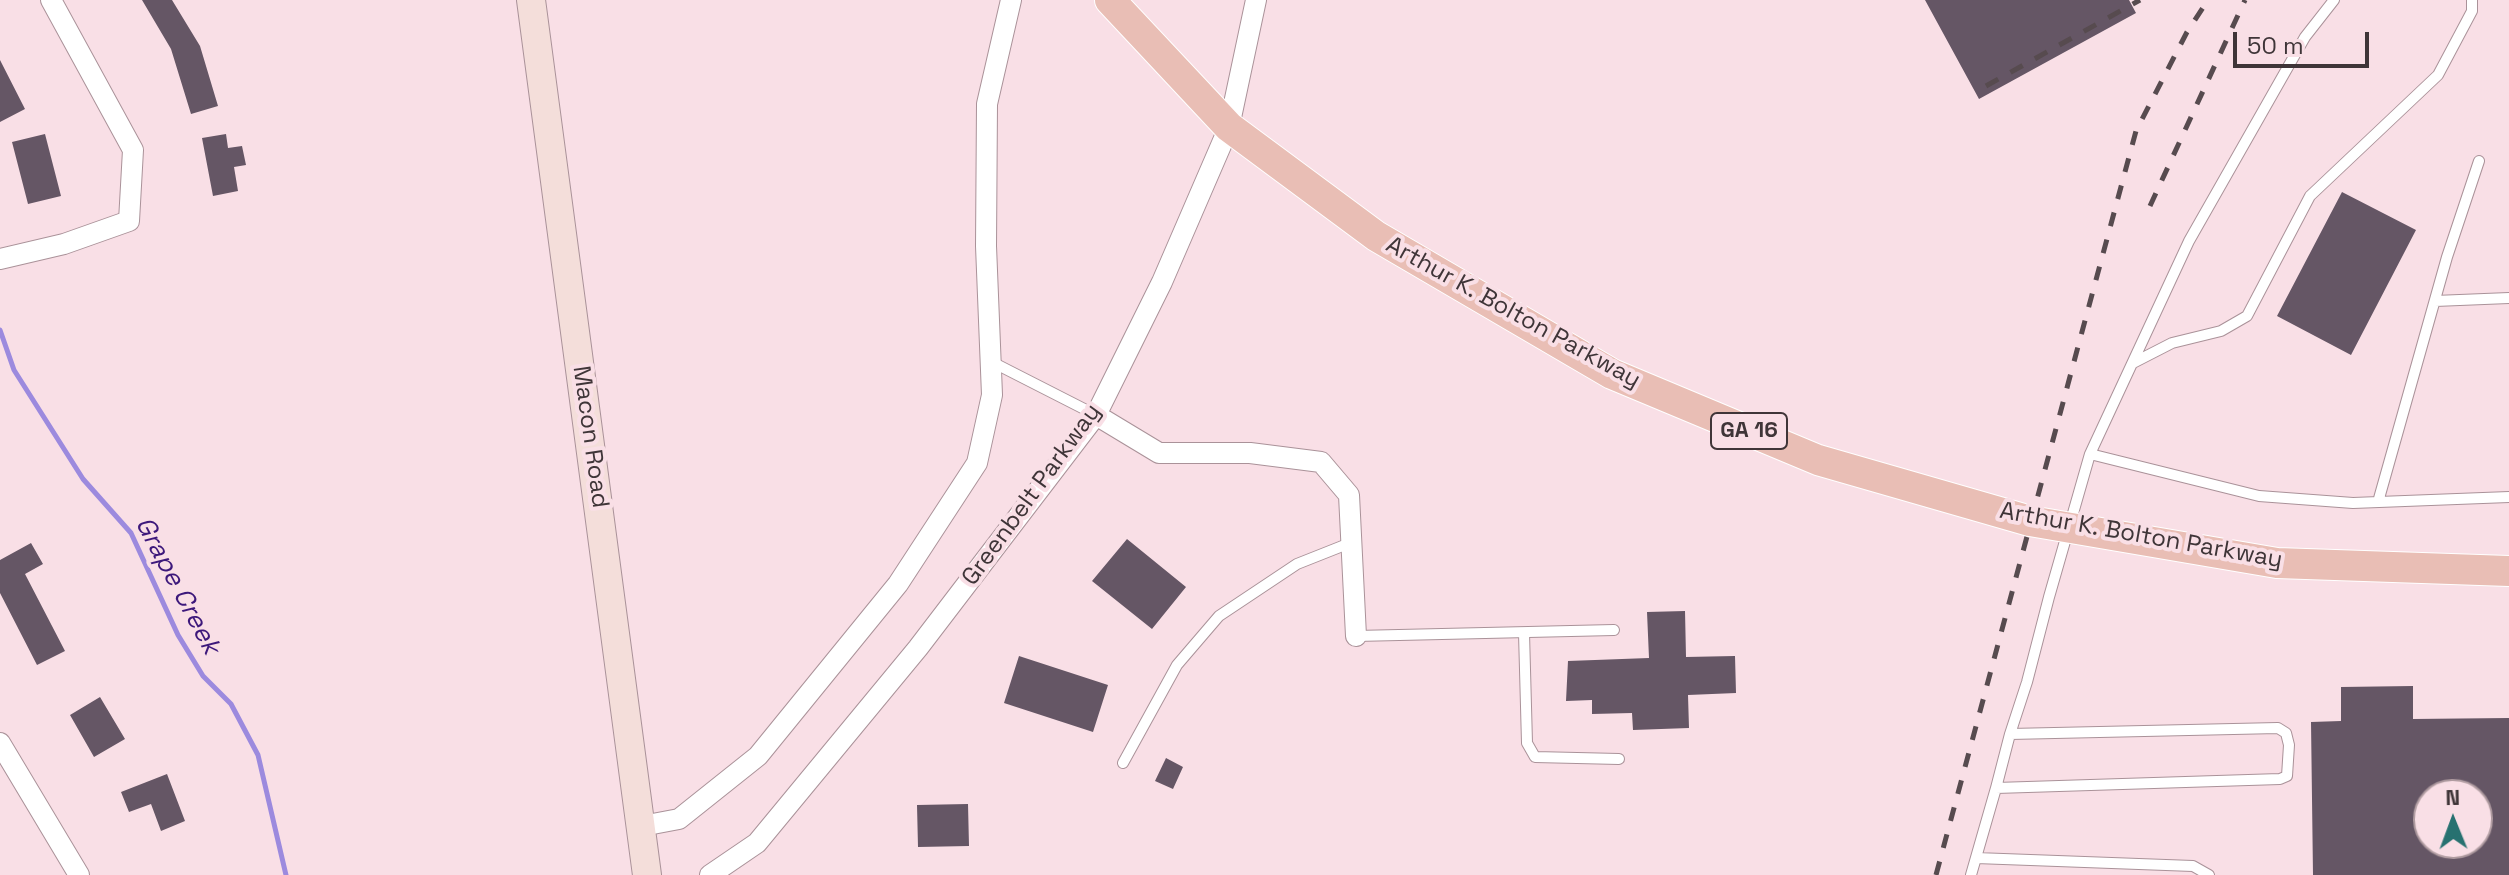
<!DOCTYPE html>
<style>
body{margin:0}
#map{position:relative;width:2509px;height:875px;overflow:hidden;background:#f9dfe6;font-family:"Space Grotesk",sans-serif}
canvas{display:block}
.north{position:absolute;left:2413px;top:779px;width:80px;height:80px;box-sizing:border-box;background:#f9dfe6;border:2px solid #af9ba0;border-radius:50%;rotate:359deg;font-size:22px;font-weight:700;line-height:32px;text-align:center;color:#3f3538}
.north::after{content:'';display:block;margin:auto;width:28px;height:36px;background:#277170;clip-path:polygon(50% 0,100% 100%,50% 72%,0 100%)}
.scale{position:absolute;left:2233px;top:32px;width:136px;height:36px;box-sizing:border-box;border:4px solid #3f3538;border-top:0;padding-left:10px;font-size:24px;line-height:28px;white-space:nowrap;color:#3f3538;-webkit-text-stroke:6px #f9dfe6;paint-order:stroke}
</style>
<div id="map">
<canvas width="2509" height="875"></canvas>
<div class="north">N</div>
<div class="scale">50 m</div>
</div>
<script>
const context = document.querySelector('canvas').getContext('2d');
context.lineJoin = 'round';
function shape(rows) {
  const path = new Path2D();
  for (const r of rows) {
    path.moveTo(r[0], r[1]);
    for (let i = 2; i < r.length; i += 2) path.lineTo(r[i], r[i + 1]);
  }
  return path;
}
function trace(path, color, width, dash) {
  context.strokeStyle = color;
  context.lineWidth = width;
  context.lineCap = dash ? 'butt' : 'round';
  context.setLineDash(dash || []);
  context.stroke(path);
}
function fillPath(path, color) {
  context.fillStyle = color;
  context.fill(path, 'evenodd');
}
function write(font, color, halo, rows, align = 'center') {
  context.font = font + ' "Space Grotesk",sans-serif';
  context.lineWidth = 8;
  context.setLineDash([]);
  context.textBaseline = 'middle';
  context.strokeStyle = halo;
  context.fillStyle = color;
  for (const [text, x, y, turn = 0] of rows) {
    context.save();
    context.translate(x, y);
    context.rotate((+turn || 0) * Math.PI / 180);
    context.textAlign = isNaN(turn) ? turn : align;
    if (halo) context.strokeText(text, 0, 0);
    context.fillText(text, 0, 0);
    context.restore();
  }
}
trace(shape([
 [0,330,14,370,83,479,131,533,178,635,203,676,231,704,258,755,286,875]
]), '#9c8ade', 5);
fillPath(shape([
 [142,0,172,0,200,46,218,106,191,114,171,49],
 [1925,0,2129,0,2136,13,1979,99],
 [0,60,25,109,0,122],
 [45,134,61,196,28,204,12,142],
 [226,134,228,148,242,146,246,165,234,167,238,191,213,196,202,138],
 [2342,192,2416,230,2351,355,2277,316],
 [1127,539,1186,587,1152,629,1092,581],
 [31,543,43,564,25,574,65,651,37,665,0,593,0,560],
 [1685,611,1686,657,1735,656,1736,693,1688,695,1689,728,1633,730,1632,713,1592,714,1592,700,1566,701,1568,661,1649,658,1647,612],
 [1019,656,1108,685,1093,732,1004,703],
 [2413,686,2413,719,2509,718,2509,875,2313,875,2311,722,2341,721,2341,687],
 [2429,795,2477,795,2477,843,2429,843],
 [100,697,125,739,94,757,70,715],
 [1166,758,1183,767,1173,789,1155,781],
 [167,774,185,821,161,831,151,804,129,812,121,792],
 [968,804,969,846,918,847,917,805]
]), '#655665');
const service = shape([
 [2435,301,2509,298],
 [992,362,1096,415],
 [2133,363,2172,343,2221,331,2247,316,2310,196,2438,75,2472,11,2472,0],
 [2090,454,2189,241,2305,37,2334,0],
 [2378,502,2447,257,2479,161],
 [1524,633,1527,743,1535,757,1619,759],
 [1356,636,1614,630],
 [2010,734,2278,728,2286,733,2289,745,2287,776,2280,779,1996,788,2010,734,2027,682,2049,597,2090,454,2259,496,2353,503,2509,497],
 [1123,763,1177,665,1219,616,1297,564,1350,543],
 [1976,858,2193,866,2209,875],
 [1971,875,1996,788]
]);
const minor = shape([
 [0,259,64,244,129,221,133,150,51,0],
 [1096,415,1159,453,1250,453,1321,462,1349,495,1356,636],
 [0,743,79,875],
 [642,826,679,819,758,756,898,584,977,463,992,395,986,246,987,104,1011,0],
 [710,875,757,843,918,648,1096,415,1162,282,1229,127,1256,0]
]);
const secondary = shape([
 [531,0,647,875]
]);
const primary = shape([
 [1110,0,1229,127,1376,236,1612,374,1818,460,2030,521,2277,563,2509,571]
]);
trace(service, '#aa9299', 12);
trace(minor, '#aa9299', 22);
trace(secondary, '#aa9299', 30);
trace(primary, '#fff', 32);
trace(service, '#fff', 10);
trace(minor, '#fff', 20);
trace(secondary, '#f4deda', 28);
trace(primary, '#e9beb5', 30);
trace(shape([
 [1986,86,2140,0],
 [2150,206,2245,0],
 [1936,875,2136,131,2187,32,2208,0]
]), '#574b4f', 5, [14, 14]);
for (const [x, y, w] of [
 [1749,431,76]
]) {
  const box = new Path2D();
  box.roundRect(x - w / 2, y - 18, w, 36, 6);
  context.fillStyle = '#f9dfe6';
  context.fill(box);
  trace(box, '#3f3538', 2);
}
write('bold 22px', '#3f3538', null, [
 ["GA 16",1749,431]
]);
write('24px', '#3f3538', '#f9dfe6', [
 ["Arthur K. Bolton Parkway",1513,313,29],
 ["Macon Road",590,437,82],
 ["Greenbelt Parkway",1032,495,-54],
 ["Arthur K. Bolton Parkway",2141,536,10]
]);
write('italic 26px', '#3d187b', '#f9dfe6', [
 ["Grape Creek",177,586,62]
]);
</script>
